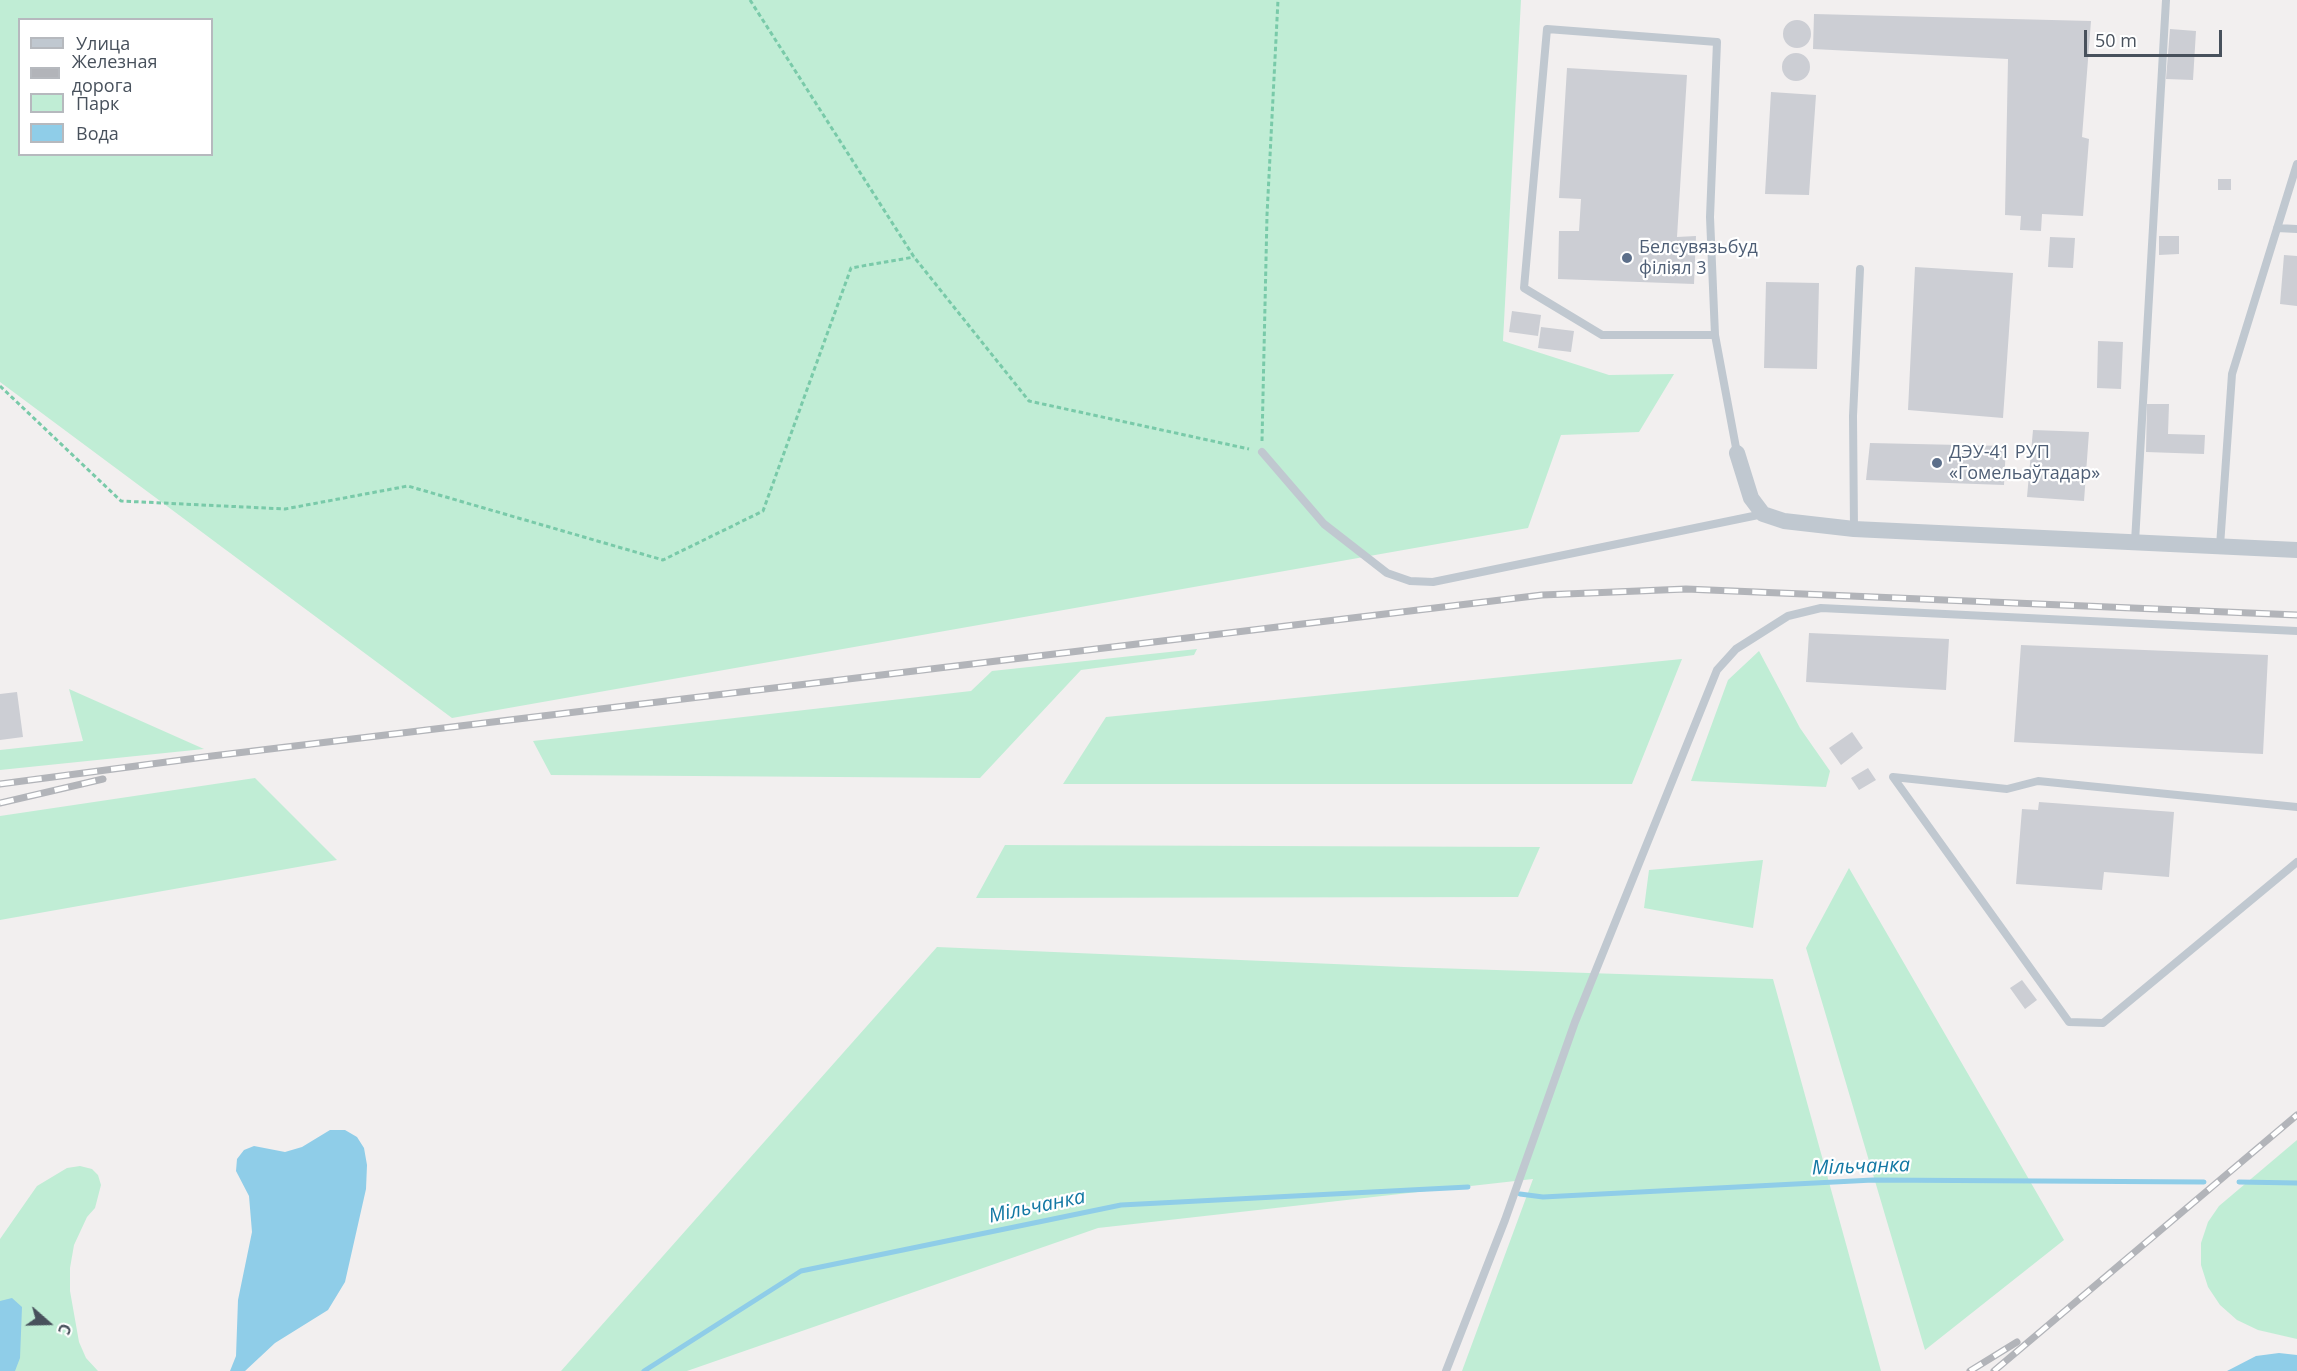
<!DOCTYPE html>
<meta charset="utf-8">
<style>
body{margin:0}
#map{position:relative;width:2297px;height:1371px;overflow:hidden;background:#f2efef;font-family:"Open Sans",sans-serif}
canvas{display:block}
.legend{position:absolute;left:18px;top:18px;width:195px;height:138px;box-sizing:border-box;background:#fff;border:2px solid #b6b9be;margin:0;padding:8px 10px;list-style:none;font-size:18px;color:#48515c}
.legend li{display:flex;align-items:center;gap:12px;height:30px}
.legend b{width:30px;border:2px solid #b6b9be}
.north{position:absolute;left:18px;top:1293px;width:60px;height:60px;-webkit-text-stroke:4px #fff;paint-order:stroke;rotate:110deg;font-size:16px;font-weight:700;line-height:24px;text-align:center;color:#48515c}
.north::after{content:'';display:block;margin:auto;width:21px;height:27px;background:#48515c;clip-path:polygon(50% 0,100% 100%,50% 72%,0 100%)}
.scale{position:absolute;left:2084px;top:30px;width:138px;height:27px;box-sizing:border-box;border:3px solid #48515c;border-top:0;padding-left:8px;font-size:18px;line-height:21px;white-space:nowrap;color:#48515c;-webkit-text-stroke:4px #fff;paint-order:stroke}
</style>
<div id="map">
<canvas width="2297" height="1371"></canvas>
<ul class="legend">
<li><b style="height:8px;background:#c0c8d0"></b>Улица</li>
<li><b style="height:8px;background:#b2b4b9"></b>Железная дорога</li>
<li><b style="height:16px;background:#c0edd5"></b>Парк</li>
<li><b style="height:16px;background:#8fcde8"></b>Вода</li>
</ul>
<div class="north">С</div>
<div class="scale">50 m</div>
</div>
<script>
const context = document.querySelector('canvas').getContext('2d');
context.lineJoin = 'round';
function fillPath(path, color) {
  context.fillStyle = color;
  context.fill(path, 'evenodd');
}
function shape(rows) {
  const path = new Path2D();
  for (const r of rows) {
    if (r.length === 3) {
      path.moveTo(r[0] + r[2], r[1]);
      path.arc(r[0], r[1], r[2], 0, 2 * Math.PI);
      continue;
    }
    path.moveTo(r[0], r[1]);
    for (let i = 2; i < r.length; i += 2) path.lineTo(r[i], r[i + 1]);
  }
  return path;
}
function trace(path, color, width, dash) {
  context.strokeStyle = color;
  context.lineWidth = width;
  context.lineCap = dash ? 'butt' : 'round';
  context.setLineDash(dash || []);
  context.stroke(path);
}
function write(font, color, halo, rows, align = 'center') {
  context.font = font + ' "Open Sans",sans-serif';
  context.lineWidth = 4.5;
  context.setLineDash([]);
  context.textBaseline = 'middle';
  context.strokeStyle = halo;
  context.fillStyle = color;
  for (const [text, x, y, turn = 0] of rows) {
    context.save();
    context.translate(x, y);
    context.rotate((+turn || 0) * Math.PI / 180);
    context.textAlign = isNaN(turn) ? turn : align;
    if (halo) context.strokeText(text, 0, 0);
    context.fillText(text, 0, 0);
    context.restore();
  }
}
fillPath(shape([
 [0,0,1521,0,1503,341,1609,375,1674,374,1639,432,1561,435,1528,528,452,718,0,382],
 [20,20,212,20,212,154,20,154],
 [1197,649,1194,655,1081,670,980,778,551,775,533,741,971,691,992,671],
 [1759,651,1800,728,1830,771,1826,787,1691,781,1728,680],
 [1682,659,1632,784,1063,784,1106,717],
 [69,689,204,749,0,770,0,750,83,741],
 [255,778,337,860,0,920,0,816],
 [1005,845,1540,847,1518,897,976,898],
 [1763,860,1753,928,1644,908,1649,870],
 [1849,868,2064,1240,1925,1350,1806,948],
 [937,947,1404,967,1773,979,1881,1371,1462,1371,1533,1179,1098,1228,687,1371,561,1371],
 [2297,1140,2297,1339,2258,1330,2237,1320,2220,1305,2208,1287,2201,1265,2201,1243,2208,1222,2219,1206],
 [80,1166,92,1169,98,1175,101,1185,95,1208,87,1217,74,1245,70,1268,70,1291,79,1342,86,1358,98,1371,0,1371,0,1239,37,1186,67,1168]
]), '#c0edd5');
fillPath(shape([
 [330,1130,345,1130,357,1137,364,1148,367,1165,366,1189,345,1282,328,1310,275,1343,245,1371,230,1371,236,1356,238,1300,252,1232,249,1196,236,1171,237,1159,244,1150,254,1146,285,1152,302,1147],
 [12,1298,22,1307,20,1358,15,1371,0,1371,0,1301],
 [2279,1353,2297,1355,2297,1371,2227,1371,2256,1356]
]), '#8fcde8');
trace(shape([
 [2239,1182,2297,1183],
 [1520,1194,1543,1197,1873,1180,2204,1182],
 [644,1371,801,1271,1121,1205,1468,1187]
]), '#8fcde8', 5);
fillPath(shape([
 [1814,14,2091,21,2082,137,2089,139,2083,216,2042,214,2041,231,2020,230,2021,216,2005,215,2008,59,1813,49],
 [1797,34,14],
 [2170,29,2196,31,2193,80,2166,79],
 [1796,67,14],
 [1567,68,1687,75,1677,237,1696,236,1694,284,1558,279,1559,231,1579,231,1581,199,1559,198],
 [1771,92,1816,95,1809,195,1765,194],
 [2218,179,2231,179,2231,190,2218,190],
 [2159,236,2179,236,2179,254,2159,255],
 [2050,237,2075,238,2073,268,2048,267],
 [2284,255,2297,256,2297,306,2280,304],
 [1915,267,2013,273,2003,418,1908,410],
 [1766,282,1819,283,1817,369,1764,368],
 [1512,311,1541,315,1538,336,1509,332],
 [1541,327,1574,331,1571,352,1538,348],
 [2098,341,2123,342,2121,389,2097,388],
 [2147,404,2169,404,2168,434,2205,435,2204,454,2146,452],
 [2033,430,2089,432,2084,501,2027,497],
 [1870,443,2006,446,2004,485,1866,480],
 [1809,633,1949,639,1946,690,1806,682],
 [2021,645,2268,655,2263,754,2014,742],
 [17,692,23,737,0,740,0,694],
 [1852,732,1863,748,1841,765,1829,748],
 [1868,768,1876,780,1859,790,1851,778],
 [2039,802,2174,812,2169,877,2104,872,2102,890,2016,884,2022,809,2038,810],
 [2022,980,2037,1000,2025,1009,2010,988]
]), '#ccced4');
trace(shape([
 [750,0,914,257,1029,401,1249,449],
 [0,386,121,501,285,509,408,486,663,560,763,511,851,268,914,257],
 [1262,441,1267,215,1278,0]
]), '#79caa9', 3, [4.5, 3]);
trace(shape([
 [2277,228,2297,229],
 [1715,335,1602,335,1524,288,1547,29,1717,42,1710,217,1715,335,1737,453],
 [1262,452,1324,524,1387,573,1410,581,1433,582,1763,514],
 [1854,529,1853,416,1860,269],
 [2135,542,2166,0],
 [2220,546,2232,374,2297,164],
 [2297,807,2038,781,2007,789,1893,777,2069,1022,2103,1023,2297,862],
 [1446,1371,1505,1220,1575,1022,1717,670,1736,649,1788,616,1821,608,2297,631]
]), '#c0c8d0', 8);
trace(shape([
 [1737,453,1751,498,1763,514,1784,521,1854,529,2297,550]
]), '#c0c8d0', 16);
const rail = shape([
 [0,784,212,756,1542,595,1686,589,2297,615],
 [0,803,103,779],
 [1970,1371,2017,1342],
 [1994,1371,2297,1115]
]);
trace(rail, '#b2b4b9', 7);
trace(rail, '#fff', 4.5, [14]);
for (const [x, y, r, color] of [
 [1627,258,6,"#5c6f8a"],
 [1937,463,6,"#5c6f8a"]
]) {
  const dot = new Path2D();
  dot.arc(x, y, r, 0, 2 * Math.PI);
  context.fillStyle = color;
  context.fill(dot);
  trace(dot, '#fff', 2);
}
write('18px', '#4e5e75', '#fff', [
 ["Белсувязьбуд",1639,248],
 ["філіял 3",1639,269],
 ["ДЭУ-41 РУП",1949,453],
 ["«Гомельаўтадар»",1949,474]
], 'left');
write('italic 20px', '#1378a4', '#fff', [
 ["Мільчанка",1861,1167,-2],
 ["Мільчанка",1037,1207,-12]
]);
</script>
